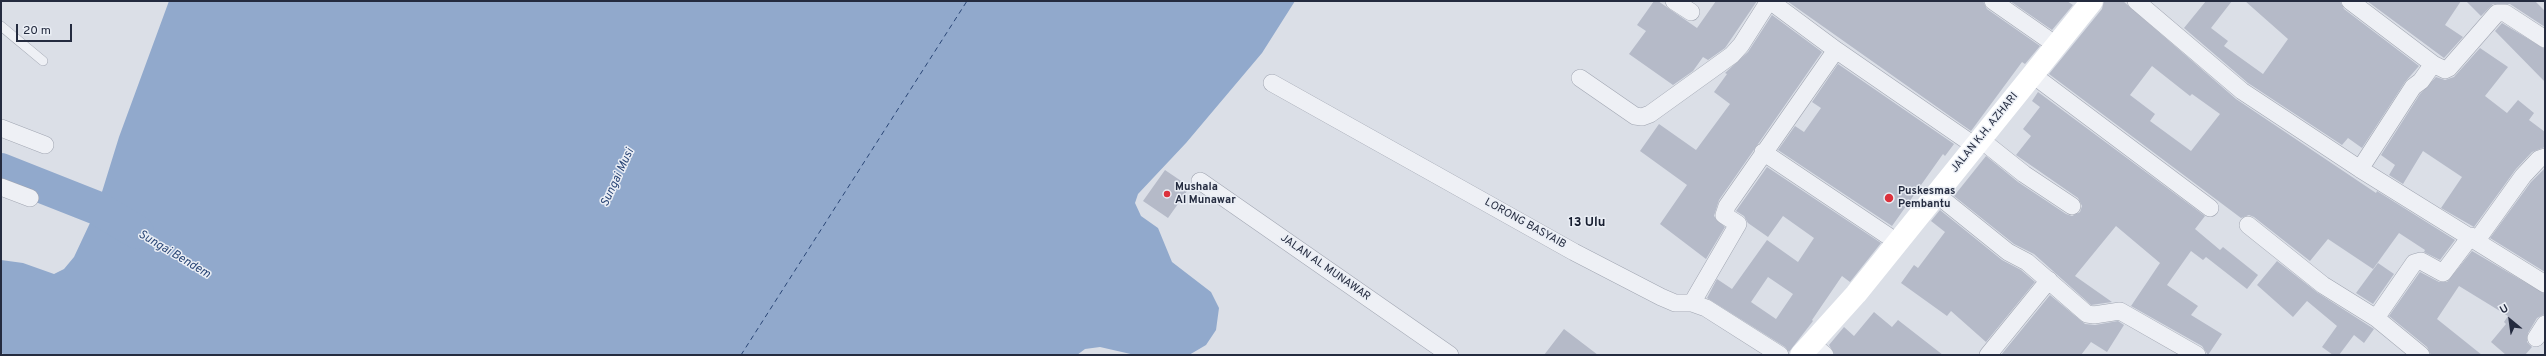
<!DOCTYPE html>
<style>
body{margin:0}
#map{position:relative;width:2546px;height:356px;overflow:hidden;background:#dbdfe7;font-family:Overpass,sans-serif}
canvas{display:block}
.frame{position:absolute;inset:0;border:2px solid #242b3f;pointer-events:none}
.north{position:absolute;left:2490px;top:300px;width:40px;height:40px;-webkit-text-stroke:3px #eaeef5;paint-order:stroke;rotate:331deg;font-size:11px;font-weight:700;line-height:16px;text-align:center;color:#242b3f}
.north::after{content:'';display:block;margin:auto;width:14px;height:18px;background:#242b3f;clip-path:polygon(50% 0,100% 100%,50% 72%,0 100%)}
.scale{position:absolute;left:16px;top:24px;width:56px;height:18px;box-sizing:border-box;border:2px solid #242b3f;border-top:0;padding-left:5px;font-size:12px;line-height:14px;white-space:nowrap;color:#242b3f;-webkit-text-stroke:3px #eaeef5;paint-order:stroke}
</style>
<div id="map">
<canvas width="2546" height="356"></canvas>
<div class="frame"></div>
<div class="north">U</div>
<div class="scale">20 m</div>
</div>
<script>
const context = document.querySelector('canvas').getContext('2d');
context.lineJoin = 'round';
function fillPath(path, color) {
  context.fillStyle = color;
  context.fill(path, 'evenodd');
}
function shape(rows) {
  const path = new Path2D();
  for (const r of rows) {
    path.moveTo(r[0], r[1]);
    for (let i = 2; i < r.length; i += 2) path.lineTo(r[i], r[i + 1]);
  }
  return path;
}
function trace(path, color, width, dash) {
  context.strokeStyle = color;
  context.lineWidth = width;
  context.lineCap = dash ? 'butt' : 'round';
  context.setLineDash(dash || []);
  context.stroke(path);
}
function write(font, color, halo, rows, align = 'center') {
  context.font = font + ' Overpass,sans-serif';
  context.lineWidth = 3;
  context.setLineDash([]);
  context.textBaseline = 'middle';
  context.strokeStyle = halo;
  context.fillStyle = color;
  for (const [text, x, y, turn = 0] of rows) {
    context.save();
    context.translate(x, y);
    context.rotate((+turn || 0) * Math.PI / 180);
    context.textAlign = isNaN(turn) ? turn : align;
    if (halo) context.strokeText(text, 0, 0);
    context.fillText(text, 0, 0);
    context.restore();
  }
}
fillPath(shape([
 [169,1,1295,1,1262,53,1186,143,1138,194,1135,203,1141,216,1158,228,1172,262,1211,292,1219,308,1216,330,1206,345,1189,355,1135,355,1100,347,1085,349,1077,355,6,355,1,353,1,260,23,263,54,274,64,269,74,257,97,208,119,137]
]), '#91a9cc');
trace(shape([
 [1,170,97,208,137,232]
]), '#91a9cc', 34);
trace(shape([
 [741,355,967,1]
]), '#2a4676', 1, [5, 4]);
fillPath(shape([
 [1654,1,1658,1,1697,28,1716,1,1757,1,1725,48,1708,60,1703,57,1693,71,1673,85,1629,54,1646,31,1637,25],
 [1787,1,1983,1,1987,9,2040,46,2025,64,2022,62,1971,131],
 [2010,1,2067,1,2073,5,2052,30],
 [2104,1,2123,1,2236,99,2376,193,2377,191,2455,240,2440,260,2424,252,2425,250,2399,233,2373,269,2328,239,2310,261,2254,217,2249,215,2241,218,2049,74,2102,9],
 [2152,66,2190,96,2192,94,2220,114,2191,151,2150,121,2155,114,2130,95],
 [2206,1,2232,1,2211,28,2228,41,2224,46,2263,74,2288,39,2245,1,2340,1,2344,9,2419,66,2405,82,2362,148,2348,138,2342,145,2248,83,2184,28],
 [2367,1,2461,1,2445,25,2463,37,2444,58],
 [2466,1,2535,1,2545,11,2545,27,2510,4,2493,4,2481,16],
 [1772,15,1822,52,1719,200,1714,216,1725,227,1706,259,1660,224,1687,185,1640,151,1659,124,1696,150,1730,104,1714,92,1727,74,1725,73,1748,52],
 [2502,23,2545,49,2545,82,2495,31],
 [2480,48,2508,67,2485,96,2507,113,2518,100,2534,113,2529,120,2545,132,2545,147,2532,152,2516,169,2474,227,2441,208,2462,177,2423,151,2403,184,2389,175,2395,165,2381,155,2420,94,2436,77,2445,80,2454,77],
 [1838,64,1954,144,1945,156,1943,154,1892,226,1778,150,1795,126,1804,132,1821,108,1812,102],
 [2038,92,2205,216,2195,229,2220,250,2223,247,2258,275,2247,289,2206,257,2203,260,2191,251,2167,285,2198,306,2191,315,2222,334,2208,355,2202,346,2131,306,2160,263,2116,226,2075,276,2112,302,2091,305,2034,254,2014,244,1954,196,1986,156,2018,182,2066,214,2072,216,2080,212,2082,206,2078,198,2016,155,2031,136,2023,129,2040,107,2032,101],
 [1767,167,1881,243,1850,282,1842,276,1812,320,1813,321,1789,352,1785,347,1707,298,1717,279,1732,289,1767,240,1798,262,1814,238,1783,216,1768,237,1748,223,1744,216,1736,211],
 [1768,277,1793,294,1776,319,1751,302],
 [2545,168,2545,272,2490,238,2531,182],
 [1165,170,1190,187,1168,218,1143,201],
 [1940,210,2002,260,2021,270,2035,282,1986,342,1951,311,1947,316,1901,283,1914,265,1918,268,1945,232,1931,221],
 [2472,251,2545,294,2545,314,2537,318,2528,333,2527,342,2532,347,2525,355,2506,355,2491,342,2506,324,2504,322,2508,316,2459,286,2437,319,2482,355,2431,355,2427,347,2389,316,2420,272,2439,282,2447,282],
 [2277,261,2318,293,2374,329,2364,343,2354,335,2339,355,2333,355,2322,347,2337,326,2307,301,2293,317,2257,285],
 [2378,263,2394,274,2373,304,2356,293],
 [2050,295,2085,324,2095,325,2118,321,2124,325,2107,352,2091,342,2081,355,2001,355],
 [1874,312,1892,327,1898,320,1943,355,1835,355,1829,345,1844,327,1854,336],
 [1564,329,1598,355,1544,355]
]), '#b5bac8');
const lane = shape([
 [1,26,43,61]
]);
const street = shape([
 [1674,1,1691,12],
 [1770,1,1836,50,1975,146],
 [1993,1,2056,45],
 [2136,1,2242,91,2360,169,2545,284],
 [2350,1,2433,64],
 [2033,75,2210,208],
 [1580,78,1635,116,1642,117,1650,114,1732,55,1741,45,1769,1],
 [1272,83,1574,252,1661,297,1675,303,1692,303,1706,308,1780,355],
 [1,128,45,145],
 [1980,139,2024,174,2072,206],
 [1763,152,1897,242],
 [2360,169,2413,87,2421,81,2433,64,2445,70,2449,68,2497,13,2505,13,2545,39],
 [1200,181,1450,355],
 [1,187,30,198],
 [1936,194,2008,252,2027,262,2087,314,2094,315,2120,311,2197,355],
 [2248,225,2323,285,2376,318,2421,355],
 [2477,240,2523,176,2539,159,2545,157],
 [1692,303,1738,224,1724,215,1727,206,1836,50],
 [2376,318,2414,263,2421,261,2443,273,2471,236],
 [2536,338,2545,324],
 [1811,343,1825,355],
 [1988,355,2049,280]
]);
trace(lane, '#a0a5b1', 10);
trace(street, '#a0a5b1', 18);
trace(lane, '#eef0f5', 9);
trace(street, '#eef0f5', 17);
trace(shape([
 [1801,355,1856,294,2092,1]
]), '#fff', 22);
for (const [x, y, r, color] of [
 [1167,194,4,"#dc313c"],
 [1889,198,5,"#dc313c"]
]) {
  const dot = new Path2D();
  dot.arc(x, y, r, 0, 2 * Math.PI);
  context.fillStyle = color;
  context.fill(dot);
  trace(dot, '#eaeef5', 1.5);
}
write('11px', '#242b3f', '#eaeef5', [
 ["JALAN K.H. AZHARI",1985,133,-51],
 ["LORONG BASYAIB",1525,224,29],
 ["JALAN AL MUNAWAR",1325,268,35]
]);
write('bold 11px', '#242b3f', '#eaeef5', [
 ["Mushala",1175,188],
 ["Al Munawar",1175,201],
 ["Puskesmas",1898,192],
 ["Pembantu",1898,205]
], 'left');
write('italic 12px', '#2a4676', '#eaeef5', [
 ["Sungai Musi",618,178,-65],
 ["Sungai Bendem",174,255,31]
]);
write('bold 13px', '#161d2f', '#eaeef5', [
 ["13 Ulu",1587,223]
]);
</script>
